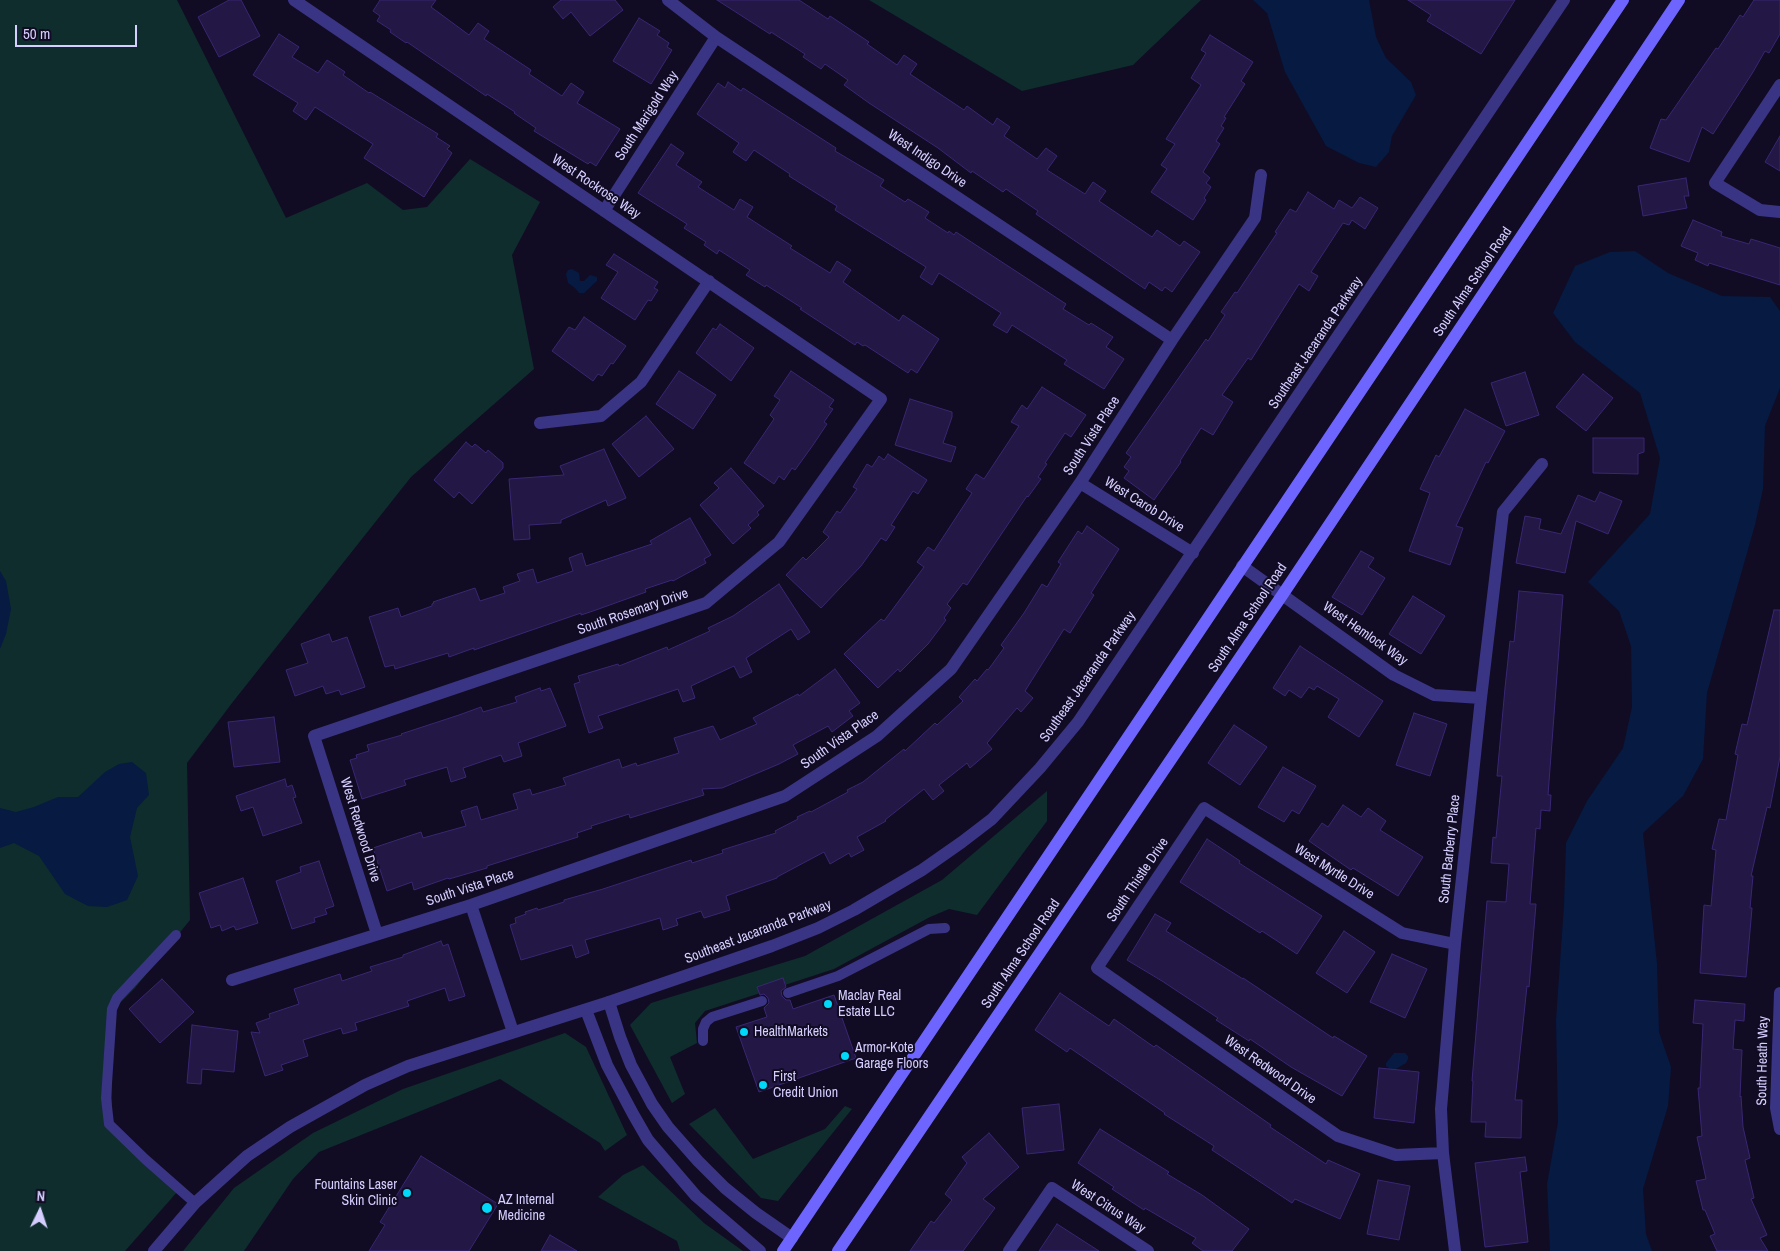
<!DOCTYPE html>
<style>
body{margin:0}
#map{position:relative;width:1780px;height:1251px;overflow:hidden;background:#110c23;font-family:"Archivo Narrow",sans-serif}
canvas{display:block}
.north{position:absolute;left:15px;top:1186px;width:50px;height:50px;-webkit-text-stroke:4px #110c23;paint-order:stroke;rotate:4deg;font-size:14px;font-weight:700;line-height:20px;text-align:center;color:#d5ceff}
.north::after{content:'';display:block;margin:auto;width:18px;height:22px;background:#d5ceff;clip-path:polygon(50% 0,100% 100%,50% 72%,0 100%)}
.scale{position:absolute;left:15px;top:25px;width:122px;height:22px;box-sizing:border-box;border:2px solid #d5ceff;border-top:0;padding-left:6px;font-size:15px;line-height:18px;white-space:nowrap;color:#d5ceff;-webkit-text-stroke:4px #110c23;paint-order:stroke}
</style>
<div id="map">
<canvas width="1780" height="1251"></canvas>
<div class="north">N</div>
<div class="scale">50 m</div>
</div>
<script>
const context = document.querySelector('canvas').getContext('2d');
context.lineJoin = 'round';
function fillPath(path, color) {
  context.fillStyle = color;
  context.fill(path, 'evenodd');
}
function shape(rows) {
  const path = new Path2D();
  for (const r of rows) {
    path.moveTo(r[0], r[1]);
    for (let i = 2; i < r.length; i += 2) path.lineTo(r[i], r[i + 1]);
  }
  return path;
}
function trace(path, color, width, dash) {
  context.strokeStyle = color;
  context.lineWidth = width;
  context.lineCap = dash ? 'butt' : 'round';
  context.setLineDash(dash || []);
  context.stroke(path);
}
function write(font, color, halo, rows, align = 'center') {
  context.font = font + ' "Archivo Narrow",sans-serif';
  context.lineWidth = 4;
  context.setLineDash([]);
  context.textBaseline = 'middle';
  context.strokeStyle = halo;
  context.fillStyle = color;
  for (const [text, x, y, turn = 0] of rows) {
    context.save();
    context.translate(x, y);
    context.rotate((+turn || 0) * Math.PI / 180);
    context.textAlign = isNaN(turn) ? turn : align;
    if (halo) context.strokeText(text, 0, 0);
    context.fillText(text, 0, 0);
    context.restore();
  }
}
fillPath(shape([
 [0,0,177,0,286,218,367,183,403,210,427,207,470,159,540,202,512,255,534,369,411,477,232,703,187,763,190,920,135,988,112,1011,112,1123,178,1191,125,1251,0,1251],
 [869,0,1201,0,1133,65,1022,91],
 [1047,791,1047,821,977,915,949,909,930,917,834,969,705,1011,695,1023,697,1043,670,1057,685,1094,672,1103,630,1025,651,1003,805,956,942,880],
 [565,1033,586,1047,627,1135,605,1151,600,1143,500,1079,319,1152,293,1179,244,1251,183,1251,234,1188,313,1133,403,1089],
 [845,1106,852,1109,778,1201,761,1198,689,1124,715,1108,753,1159,825,1129],
 [643,1165,704,1223,743,1251,680,1251,677,1241,598,1197,623,1175]
]), '#0f2d2d');
fillPath(shape([
 [1253,0,1369,0,1376,37,1386,58,1411,82,1416,95,1392,136,1389,152,1376,167,1359,163,1326,146,1285,72,1267,13],
 [1635,251,1668,273,1722,296,1770,297,1780,311,1780,388,1765,426,1763,489,1755,525,1707,693,1703,759,1683,796,1643,833,1657,963,1659,1032,1671,1067,1668,1106,1643,1189,1646,1234,1652,1251,1550,1251,1547,1184,1558,1122,1556,1020,1564,905,1566,843,1587,801,1623,748,1632,707,1631,646,1619,611,1588,582,1650,514,1660,458,1640,393,1575,342,1553,313,1575,266,1610,252],
 [572,269,579,273,580,281,584,281,590,275,597,277,597,281,584,293,579,293,575,288,568,283,566,274,568,270],
 [0,571,6,581,11,609,6,634,0,649],
 [132,762,146,773,149,795,137,808,130,837,138,876,127,900,107,907,88,906,65,894,39,856,14,843,0,848,0,808,16,812,34,807,58,797,78,797,105,772,119,764],
 [1394,1053,1405,1053,1408,1056,1408,1059,1406,1063,1396,1069,1391,1070,1386,1066,1386,1063]
]), '#061a42');
const building = shape([
 [229,0,241,0,260,36,219,57,198,17,229,0],
 [380,0,436,0,431,7,469,35,478,23,489,31,484,39,531,70,529,74,562,96,571,83,584,92,577,103,620,129,596,166,590,162,588,164,534,131,536,128,514,113,515,112,487,94,486,96,407,42,406,43,390,32,391,30,377,21,380,16,373,11,380,0],
 [561,0,615,0,623,10,590,36,571,12,563,19,553,7,561,0],
 [717,0,799,0,828,19,830,16,869,42,867,44,897,65,904,55,917,64,910,74,964,110,967,106,993,125,997,118,1010,127,1004,136,1037,159,1046,148,1057,156,1047,170,1085,194,1093,182,1106,191,1099,201,1152,237,1157,230,1180,246,1184,241,1200,252,1172,292,1165,287,1162,291,1149,282,1145,289,1036,214,1038,211,1006,189,1003,192,972,171,971,173,938,148,869,103,844,85,848,80,825,64,821,69,803,57,805,54,771,32,770,34,717,0],
 [1408,0,1515,0,1481,54,1427,21,1431,15,1408,0],
 [1754,0,1780,0,1780,34,1769,53,1765,51,1753,72,1713,134,1702,127,1689,162,1650,148,1661,119,1666,120,1716,48,1718,49,1740,15,1743,17,1754,0],
 [639,18,660,31,657,35,669,43,667,47,672,50,651,84,613,61,639,18],
 [279,34,299,47,292,57,318,73,327,60,345,72,343,75,369,93,370,92,438,134,436,137,450,146,447,149,452,153,424,197,364,158,373,144,315,107,306,120,293,111,298,103,253,75,279,34],
 [1210,35,1253,62,1241,81,1245,84,1224,117,1226,118,1221,126,1224,128,1216,141,1220,144,1203,172,1210,178,1206,183,1211,187,1204,198,1206,200,1193,220,1151,192,1167,169,1161,165,1175,144,1166,139,1201,85,1191,78,1206,53,1201,50,1210,35],
 [728,82,741,91,743,88,836,148,835,151,884,180,880,186,905,202,908,199,929,212,925,218,948,233,949,231,954,235,956,232,1066,304,1063,309,1089,325,1091,323,1113,337,1106,347,1124,359,1104,389,1064,364,1067,360,1012,325,1007,333,993,325,1001,313,939,273,932,285,920,277,926,267,835,210,837,206,789,176,790,174,754,150,746,161,733,152,739,143,697,114,718,83,725,88,728,82],
 [1780,136,1780,171,1765,162,1780,136],
 [671,144,684,153,676,165,702,182,698,187,734,210,740,199,753,207,747,217,792,246,790,248,830,273,837,261,851,270,843,282,899,321,903,315,939,339,917,373,911,369,908,373,865,345,863,346,857,342,855,345,800,309,802,308,766,285,765,287,746,275,750,270,719,250,717,254,704,245,706,242,684,228,687,224,638,193,671,144],
 [1686,178,1689,196,1684,196,1687,208,1643,216,1638,186,1686,178],
 [1308,192,1334,209,1339,200,1352,208,1360,197,1378,208,1365,229,1352,220,1349,225,1343,223,1311,272,1318,276,1309,291,1299,284,1251,360,1248,358,1222,395,1233,402,1213,435,1201,428,1180,461,1181,462,1154,500,1124,478,1129,471,1124,467,1131,457,1126,453,1206,339,1208,341,1225,315,1221,312,1235,292,1237,293,1277,233,1275,232,1290,209,1296,212,1308,192],
 [1693,220,1722,232,1721,236,1749,244,1751,239,1780,248,1780,285,1709,263,1708,266,1695,260,1698,253,1681,246,1693,220],
 [614,254,658,282,654,288,658,290,651,301,648,300,635,320,601,298,618,272,606,265,614,254],
 [584,317,626,346,613,364,611,363,602,376,598,374,593,381,552,351,569,327,575,330,584,317],
 [720,324,754,348,731,381,696,353,713,328,716,330,720,324],
 [679,371,716,395,693,429,656,404,679,371],
 [791,371,834,400,829,407,833,409,824,422,827,424,813,445,795,470,792,468,784,480,779,476,774,484,744,463,774,419,770,415,780,400,774,396,791,371],
 [1525,372,1539,415,1506,426,1491,383,1525,372],
 [1583,374,1613,398,1586,431,1556,407,1583,374],
 [1042,387,1086,415,1071,437,1065,433,1045,463,1047,464,1038,477,1041,479,1028,497,1027,496,967,585,963,583,947,604,951,608,944,618,946,620,928,644,900,672,898,669,878,688,844,654,881,619,884,621,924,567,917,562,928,547,934,551,972,493,966,489,976,474,984,479,1019,426,1011,422,1022,405,1027,409,1042,387],
 [910,399,952,412,952,417,943,443,956,447,951,462,895,445,910,399],
 [1465,409,1505,431,1488,463,1486,462,1456,526,1463,528,1450,565,1409,551,1430,493,1420,489,1436,455,1439,457,1465,409],
 [646,416,674,449,639,477,612,444,646,416],
 [1593,438,1644,438,1644,452,1638,454,1638,474,1593,473,1593,438],
 [466,442,472,447,475,444,486,453,488,450,503,463,503,468,472,504,459,492,454,498,434,480,466,442],
 [604,449,626,498,608,506,606,500,561,520,561,523,529,525,530,539,514,540,509,479,564,475,560,466,604,449],
 [888,454,927,480,918,494,913,491,891,525,895,527,886,541,881,538,861,566,821,608,786,575,803,557,806,560,829,537,823,532,837,511,840,513,857,489,853,487,867,464,872,467,879,456,884,460,888,454],
 [731,468,764,506,757,512,759,515,748,525,751,528,733,544,700,505,719,488,714,483,731,468],
 [1600,492,1622,501,1608,534,1576,521,1565,573,1516,563,1525,516,1541,519,1539,529,1561,534,1578,495,1595,502,1600,492],
 [690,518,711,555,704,559,706,563,673,581,672,580,645,589,646,592,593,611,581,615,581,613,474,650,474,648,449,657,448,653,395,669,394,665,385,667,369,617,398,608,401,617,432,606,432,604,434,603,433,602,475,588,480,601,505,593,503,587,520,581,517,574,533,569,537,583,573,571,569,558,582,553,586,566,652,544,650,541,690,518],
 [1087,526,1119,549,1091,593,1094,595,1070,633,1064,629,1025,691,1033,698,1021,712,1017,708,987,743,992,749,970,768,967,763,939,785,944,791,933,800,924,789,885,820,886,821,857,837,864,850,851,857,849,853,830,864,824,852,777,877,777,878,726,896,730,910,704,918,701,911,676,919,678,925,663,930,660,918,585,940,589,953,576,958,572,945,521,960,510,925,516,923,515,918,526,914,525,912,537,908,538,910,564,902,564,900,603,889,691,860,692,863,723,853,722,850,776,833,775,831,798,819,797,817,810,811,811,812,848,792,847,790,863,782,904,749,905,751,935,723,937,725,963,701,959,697,975,679,977,681,987,669,988,670,1004,648,1001,645,1024,613,1042,584,1047,587,1061,564,1058,562,1078,531,1082,534,1087,526],
 [1361,551,1374,558,1368,567,1385,578,1362,615,1332,597,1361,551],
 [779,584,810,632,798,640,791,629,746,658,752,672,740,678,734,666,691,686,695,698,683,702,678,689,598,716,603,728,589,733,574,684,580,682,578,676,618,664,619,666,667,647,668,650,710,631,708,628,733,616,779,584],
 [1519,591,1563,595,1548,795,1551,795,1550,811,1541,810,1540,829,1536,828,1530,904,1536,904,1533,940,1529,987,1527,986,1515,1100,1522,1100,1521,1138,1485,1137,1486,1122,1471,1122,1473,1081,1472,1081,1487,901,1506,902,1509,864,1491,863,1493,837,1496,838,1502,776,1497,776,1505,688,1510,641,1514,642,1519,591],
 [1413,596,1445,616,1421,654,1389,634,1413,596],
 [1774,610,1780,610,1780,757,1770,808,1767,807,1751,876,1753,876,1750,908,1752,908,1746,977,1700,973,1704,905,1711,906,1716,850,1712,849,1719,819,1726,820,1738,755,1735,754,1742,724,1747,725,1774,610],
 [329,634,332,642,347,637,365,687,341,695,339,690,326,694,323,686,295,696,286,670,308,663,301,644,329,634],
 [1300,646,1383,701,1359,737,1328,717,1339,699,1317,686,1314,690,1309,687,1301,698,1289,690,1285,696,1273,688,1300,646],
 [835,669,860,703,849,711,853,716,832,732,828,726,793,745,798,754,779,764,722,788,702,789,704,795,630,818,629,814,591,826,592,828,577,833,578,837,487,866,487,868,449,879,448,878,414,890,412,882,387,891,373,848,421,832,423,838,466,826,461,811,477,806,481,820,518,809,513,794,530,789,532,795,566,785,563,778,619,759,622,768,636,763,637,766,679,753,674,738,713,726,720,740,757,724,753,718,798,694,799,696,835,669],
 [540,688,541,691,550,688,566,726,518,743,522,756,504,762,501,755,463,768,466,777,451,782,447,767,404,780,406,785,362,799,350,760,357,758,356,755,369,751,367,745,402,735,401,734,459,715,481,707,483,712,517,702,515,697,540,688],
 [1414,713,1447,724,1430,776,1396,765,1414,713],
 [274,717,280,762,234,767,228,722,274,717],
 [1234,725,1267,747,1240,785,1208,763,1234,725],
 [1283,767,1316,786,1299,814,1292,810,1284,822,1258,807,1283,767],
 [285,779,287,787,292,785,296,797,293,798,302,823,263,836,253,807,241,811,236,796,285,779],
 [1343,805,1361,817,1368,808,1386,821,1380,830,1423,857,1398,896,1353,868,1351,870,1309,841,1322,823,1328,827,1343,805],
 [1207,839,1240,861,1239,863,1322,916,1297,954,1262,931,1260,933,1180,882,1207,839],
 [319,861,334,906,325,909,327,914,314,918,315,922,292,929,276,881,301,872,300,867,319,861],
 [243,878,258,923,236,930,234,926,222,931,220,925,211,928,199,893,243,878],
 [1155,914,1171,923,1166,931,1243,979,1243,978,1333,1038,1334,1036,1367,1056,1342,1096,1291,1067,1250,1039,1249,1041,1216,1020,1218,1018,1162,981,1127,960,1155,914],
 [1344,931,1375,952,1347,993,1316,973,1344,931],
 [441,941,443,946,448,944,465,996,449,1001,445,988,407,1001,409,1006,355,1023,357,1030,343,1034,341,1028,303,1040,308,1056,281,1065,283,1070,265,1076,251,1032,260,1033,256,1023,270,1018,269,1014,299,1004,294,989,340,974,342,981,372,971,370,967,403,957,403,955,441,941],
 [1392,954,1427,969,1405,1018,1370,1002,1392,954],
 [783,978,786,987,781,991,782,996,786,1000,790,1000,793,1009,834,995,856,1058,759,1092,736,1027,767,1017,764,1008,769,1003,768,998,764,994,760,995,757,987,783,978],
 [162,979,194,1012,160,1043,129,1009,162,979],
 [1060,993,1109,1026,1114,1019,1154,1047,1156,1045,1271,1125,1270,1127,1326,1164,1328,1160,1360,1174,1340,1219,1295,1199,1292,1203,1212,1150,1214,1146,1164,1114,1165,1113,1070,1048,1067,1052,1035,1030,1060,993],
 [1695,1000,1745,1004,1744,1021,1735,1020,1733,1049,1742,1050,1740,1097,1741,1096,1743,1127,1750,1158,1745,1160,1754,1198,1751,1199,1767,1235,1760,1238,1768,1251,1717,1251,1710,1236,1715,1234,1705,1210,1703,1210,1696,1181,1706,1179,1697,1137,1702,1136,1698,1088,1700,1088,1703,1024,1693,1023,1695,1000],
 [192,1025,238,1031,234,1072,202,1069,201,1084,187,1083,192,1025],
 [1379,1068,1419,1072,1414,1123,1374,1118,1379,1068],
 [1059,1104,1064,1150,1027,1154,1022,1108,1059,1104],
 [1100,1129,1169,1172,1167,1174,1202,1195,1249,1229,1232,1251,1203,1251,1192,1243,1196,1238,1145,1208,1144,1210,1112,1189,1114,1187,1078,1163,1100,1129],
 [989,1133,1019,1167,983,1199,995,1208,963,1251,910,1251,931,1221,934,1223,952,1200,945,1194,967,1163,962,1157,989,1133],
 [421,1156,498,1204,469,1251,369,1251,385,1225,380,1222,421,1156],
 [1525,1157,1527,1171,1520,1172,1528,1242,1485,1247,1475,1163,1525,1157],
 [1378,1180,1410,1186,1399,1240,1367,1234,1378,1180],
 [1057,1224,1099,1251,1039,1251,1057,1224],
 [550,1235,577,1251,541,1251,550,1235]
]);
fillPath(building, '#221745');
trace(building, '#392773', 1);
trace(shape([
 [176,935,117,998,112,1009,106,1098,109,1124,145,1159,195,1203],
 [788,993,838,976,929,929,945,928],
 [703,1041,703,1029,706,1022,712,1017,762,1001]
]), '#3a3485', 10);
trace(shape([
 [294,0,881,399,779,542,706,603,314,736,377,934],
 [668,0,716,37,1172,340],
 [1780,85,1715,183,1760,210,1780,212],
 [604,211,716,37],
 [540,423,601,416,641,382,709,281],
 [1080,483,1193,553],
 [1242,566,1394,675,1434,695,1481,698],
 [471,905,513,1032],
 [232,980,471,905,785,796,877,736,951,669,1080,483,1172,340,1255,218,1261,175],
 [1780,993,1776,1108,1780,1129],
 [609,1002,620,1037,631,1065,652,1104,668,1127,698,1161,725,1188,756,1213,792,1238],
 [586,1010,607,1065,633,1114,648,1140,696,1196,760,1251],
 [1443,1153,1396,1155,1338,1136,1097,968,1204,808,1402,933,1455,944],
 [1009,1251,1052,1188,1148,1251],
 [1455,1251,1443,1153,1441,1109,1455,944,1481,698,1503,512,1542,464]
]), '#3a3485', 12);
trace(shape([
 [154,1251,195,1203,247,1156,290,1127,365,1085,408,1066,609,1002,772,946,818,928,854,910,922,870,962,842,992,819,1040,768,1078,722,1564,0]
]), '#3a3485', 12);
trace(shape([
 [783,1251,1623,0],
 [838,1251,1283,594,1679,0]
]), '#6e65ff', 12);
for (const [x, y, r, color] of [
 [828,1004,5,"#00d8f9"],
 [744,1032,5,"#00d8f9"],
 [845,1056,5,"#00d8f9"],
 [763,1085,5,"#00d8f9"],
 [407,1193,5,"#00d8f9"],
 [487,1208,6,"#00d8f9"]
]) {
  const dot = new Path2D();
  dot.arc(x, y, r, 0, 2 * Math.PI);
  context.fillStyle = color;
  context.fill(dot);
  trace(dot, '#110c23', 2);
}
write('14px', '#d5ceff', '#110c23', [
 ["South Marigold Way",647,116,-57],
 ["West Indigo Drive",927,159,34],
 ["West Rockrose Way",596,187,34],
 ["South Alma School Road",1473,282,-56],
 ["Southeast Jacaranda Parkway",1316,343,-56],
 ["South Vista Place",1092,436,-57],
 ["West Carob Drive",1144,505,32],
 ["South Rosemary Drive",633,612,-19],
 ["South Alma School Road",1248,618,-56],
 ["West Hemlock Way",1365,634,35],
 ["Southeast Jacaranda Parkway",1088,677,-55],
 ["South Vista Place",840,740,-35],
 ["West Redwood Drive",360,830,73],
 ["South Barberry Place",1450,849,-84],
 ["West Myrtle Drive",1334,872,32],
 ["South Thistle Drive",1138,880,-56],
 ["South Vista Place",470,888,-18],
 ["Southeast Jacaranda Parkway",758,932,-21],
 ["South Alma School Road",1021,954,-56],
 ["South Heath Way",1763,1061,-89],
 ["West Redwood Drive",1270,1070,35],
 ["West Citrus Way",1108,1207,33]
]);
write('14px', '#d5ceff', '#110c23', [
 ["Maclay Real",838,996],
 ["Estate LLC",838,1012],
 ["HealthMarkets",754,1032],
 ["Armor-Kote",855,1048],
 ["Garage Floors",855,1064],
 ["First",773,1077],
 ["Credit Union",773,1093],
 ["Fountains Laser",397,1185,"right"],
 ["Skin Clinic",397,1201,"right"],
 ["AZ Internal",498,1200],
 ["Medicine",498,1216]
], 'left');
</script>
